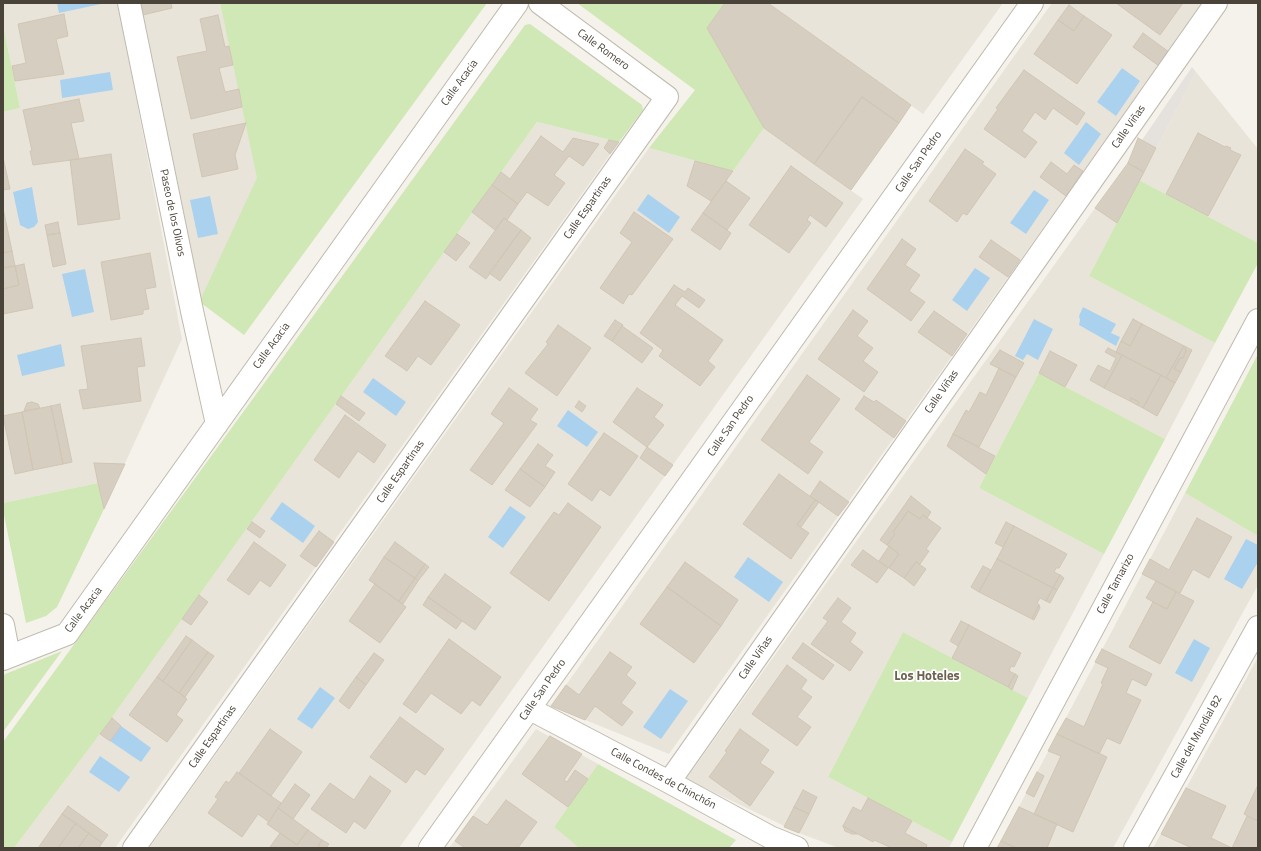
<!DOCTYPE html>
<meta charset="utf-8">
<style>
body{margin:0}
#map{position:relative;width:1261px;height:851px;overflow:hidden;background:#f5f2eb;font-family:"Titillium Web",sans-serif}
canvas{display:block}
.frame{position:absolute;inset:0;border:4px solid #494339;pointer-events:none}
</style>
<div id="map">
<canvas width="1261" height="851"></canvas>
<div class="frame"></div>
</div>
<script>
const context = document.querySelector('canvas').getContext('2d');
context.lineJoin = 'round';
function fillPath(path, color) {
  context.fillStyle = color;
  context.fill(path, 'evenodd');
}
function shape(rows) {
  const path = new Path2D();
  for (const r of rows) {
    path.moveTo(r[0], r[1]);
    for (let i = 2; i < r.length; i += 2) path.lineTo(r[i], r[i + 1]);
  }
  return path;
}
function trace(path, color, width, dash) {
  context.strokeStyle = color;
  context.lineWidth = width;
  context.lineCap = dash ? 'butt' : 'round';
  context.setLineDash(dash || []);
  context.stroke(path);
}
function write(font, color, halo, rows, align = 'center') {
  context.font = font + ' "Titillium Web",sans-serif';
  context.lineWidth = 3.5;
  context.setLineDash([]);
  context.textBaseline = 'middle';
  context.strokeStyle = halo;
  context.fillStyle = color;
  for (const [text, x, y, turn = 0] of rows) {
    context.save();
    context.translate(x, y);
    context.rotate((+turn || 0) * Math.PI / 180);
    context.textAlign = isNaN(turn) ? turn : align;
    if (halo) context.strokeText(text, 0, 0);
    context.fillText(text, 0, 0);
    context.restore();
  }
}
fillPath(shape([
 [3,3,118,3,182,339,104,509,98,483,3,503,3,112,20,108,3,25],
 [141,3,220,3,258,178,201,298],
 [768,3,1003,3,923,114],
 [1052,3,1203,3,669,754,551,706],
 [1196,72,1258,149,1258,243,1139,180,1089,276,1215,343,1165,439,1039,373,979,488,1104,554,1028,698,903,632,828,777,952,842,949,848,839,848,799,833,686,779,1095,208,1144,172],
 [537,122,619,142,115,848,14,848,100,734],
 [764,128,863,199,399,848,149,848,649,148,733,171],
 [1185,493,1258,536,1258,585,1113,848,997,848],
 [1258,657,1258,848,1153,848,1207,750],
 [536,729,598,764,554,827,579,848,449,848]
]), '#e9e4d9');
fillPath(shape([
 [1192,67,1196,72,1144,172,1128,163,1138,138,1142,140]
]), '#e5e1dc');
fillPath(shape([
 [220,3,487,3,244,335,201,303,201,298,257,178],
 [577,3,725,3,707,28,764,128,733,171,649,148,695,90],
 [530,24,642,105,643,110,619,142,537,122,100,734,14,848,3,848,3,742,482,84,525,25],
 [3,25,20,108,3,112],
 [1139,180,1258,243,1258,263,1215,343,1089,276],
 [1258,354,1258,536,1185,493],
 [1039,373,1165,439,1104,554,979,488],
 [98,483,104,509,57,607,46,616,26,623,3,510,3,503],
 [903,632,1028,698,952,842,828,777],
 [62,651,3,732,3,675],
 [598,764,736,840,729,848,579,848,554,827]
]), '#d0e7b6');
fillPath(shape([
 [57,3,101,3,101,4,59,13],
 [1122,68,1140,81,1116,116,1097,102],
 [110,72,113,90,62,98,60,80],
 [1086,122,1101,134,1079,165,1064,153],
 [32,187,38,222,34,227,28,229,20,225,13,192],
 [1034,190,1049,200,1026,234,1010,223],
 [648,194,680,217,669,233,637,210],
 [210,196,218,234,198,238,190,200],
 [975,268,990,278,967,311,952,300],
 [85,269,94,312,72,317,62,274],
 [1083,307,1116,324,1111,333,1120,337,1116,346,1079,325,1080,320,1079,316],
 [1034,319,1053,329,1038,360,1027,354,1023,360,1015,356],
 [61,344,65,366,22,376,17,355],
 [373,378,406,402,396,416,363,392],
 [568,410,598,432,587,447,557,426],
 [282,502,315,526,303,543,270,519],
 [510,506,526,517,503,548,488,537],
 [1246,539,1258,545,1258,562,1242,589,1224,579],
 [748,557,783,582,769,602,734,577],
 [1194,639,1210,648,1192,682,1175,673],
 [320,687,335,698,312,729,297,719],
 [670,689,688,701,661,739,643,727],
 [121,726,151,748,141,762,110,741],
 [100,756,130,777,119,792,89,772]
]), '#aad2ef');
const building = shape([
 [141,3,171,3,172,8,143,15,141,3],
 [725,3,768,3,911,105,899,123,862,97,814,164,764,128,719,49,707,28,725,3],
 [1116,3,1183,3,1160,35,1116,3],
 [1069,5,1084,16,1074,31,1058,20,1069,5],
 [64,14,68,36,56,39,64,74,15,81,12,66,26,63,18,24,64,14],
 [218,15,225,47,229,46,233,65,219,68,225,92,239,89,242,107,191,119,177,57,207,51,200,19,218,15],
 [1084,16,1112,35,1077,84,1034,54,1058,20,1074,31,1084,16],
 [1143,33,1169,52,1159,66,1133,47,1143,33],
 [1024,70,1085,113,1077,125,1053,108,1045,120,1035,112,1022,131,1037,142,1025,158,984,129,998,109,996,108,1024,70],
 [862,97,899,123,851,190,814,164,862,97],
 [79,99,84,121,71,123,79,159,33,165,30,151,32,151,23,110,79,99],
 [246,123,235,155,238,169,202,177,193,134,246,123],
 [1198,133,1225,147,1226,146,1231,148,1230,150,1241,155,1208,216,1166,194,1198,133],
 [541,136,563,152,573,138,599,144,583,166,569,156,554,175,565,183,548,206,527,192,518,204,492,185,501,172,510,179,541,136],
 [1138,138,1156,148,1144,172,1128,163,1138,138],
 [609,140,619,142,610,154,604,148,609,140],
 [965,149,984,162,982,164,996,174,967,215,963,213,957,222,929,201,965,149],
 [111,154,120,219,78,225,70,160,111,154],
 [3,157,10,189,3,190,3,157],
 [695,161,733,171,711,201,687,186,695,161],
 [1051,162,1067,174,1074,165,1083,171,1066,196,1040,177,1051,162],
 [1128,163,1144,172,1117,223,1095,208,1128,163],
 [791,166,843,203,826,227,810,215,807,220,811,223,789,253,749,225,791,166],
 [726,181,750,198,727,230,703,213,726,181],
 [492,185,518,204,507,220,504,218,495,230,472,212,492,185],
 [3,208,12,251,3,253,3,208],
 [634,212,673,239,632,295,629,294,623,304,600,288,632,242,620,233,634,212],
 [703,213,731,233,720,250,691,230,703,213],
 [504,218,521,230,486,279,469,267,504,218],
 [58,222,60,233,47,235,45,225,58,222],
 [521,230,531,238,500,281,489,273,521,230],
 [60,233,66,264,53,267,47,235,60,233],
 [457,234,470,243,456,261,444,252,457,234],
 [902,239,916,249,905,265,920,275,909,291,925,302,911,321,867,289,902,239],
 [991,240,1020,260,1008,277,979,257,991,240],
 [12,251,15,266,3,268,3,253,12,251],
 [150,253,156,287,145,289,149,309,143,310,143,314,111,320,101,262,150,253],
 [24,264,33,308,3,314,3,289,19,285,15,266,24,264],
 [15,266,19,285,3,289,3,268,15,266],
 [674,285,685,292,688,288,705,300,699,308,682,296,675,305,723,340,708,361,715,367,700,386,659,356,663,350,640,333,674,285],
 [425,301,460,325,431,365,418,356,407,371,385,356,425,301],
 [853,310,868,321,857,336,873,348,863,361,878,372,864,392,818,359,853,310],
 [934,311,967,334,952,356,918,332,934,311],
 [1133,319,1142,324,1130,346,1121,341,1133,319],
 [615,320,623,325,612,341,604,336,615,320],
 [1142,324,1184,346,1166,378,1116,352,1121,341,1130,346,1142,324],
 [558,325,591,348,557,396,525,373,548,344,546,342,558,325],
 [622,326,653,348,642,363,612,341,622,326],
 [141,338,145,366,137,367,141,401,83,409,79,390,88,389,81,346,141,338],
 [1184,346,1186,347,1185,349,1186,351,1183,358,1180,358,1174,369,1181,372,1175,383,1166,378,1184,346],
 [1186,347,1192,350,1181,372,1174,369,1180,358,1183,358,1186,351,1185,349,1186,347],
 [1108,348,1122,355,1104,388,1090,380,1098,365,1110,371,1116,358,1105,352,1108,348],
 [1000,350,1024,363,1016,377,990,364,1000,350],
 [1050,351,1077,365,1065,387,1039,373,1050,351],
 [1122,355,1161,375,1143,408,1137,405,1139,402,1131,398,1130,401,1104,388,1122,355],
 [999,368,1016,377,979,447,953,434,966,410,969,412,980,392,986,395,999,368],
 [807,375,840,399,809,442,823,452,808,474,761,440,807,375],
 [1161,375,1175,383,1157,416,1143,408,1161,375],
 [509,388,538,409,530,420,537,424,492,485,470,470,504,423,491,414,509,388],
 [637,388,663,405,654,417,664,425,647,447,613,422,637,388],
 [341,396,365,413,359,421,336,404,341,396],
 [864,396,874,402,876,400,906,421,894,438,855,409,864,396],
 [1131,398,1139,402,1137,405,1130,401,1131,398],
 [579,401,586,406,582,412,575,407,579,401],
 [32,402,38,404,40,408,24,411,27,403,32,402],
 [60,404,72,462,63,464,51,406,60,404],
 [51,406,63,464,33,470,22,412,51,406],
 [22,412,33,470,15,474,3,416,22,412],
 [345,415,386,445,374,463,358,451,339,478,314,460,345,415],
 [604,433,638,456,610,496,600,489,592,501,568,484,604,433],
 [953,434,995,456,986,474,947,446,953,434],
 [538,444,553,455,545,466,555,472,545,487,520,469,538,444],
 [647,447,673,465,665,476,640,458,647,447],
 [94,463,125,464,104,509,98,483,94,463],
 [520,469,545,487,530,507,505,490,520,469],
 [779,474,815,500,797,525,809,533,791,559,743,524,779,474],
 [820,481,849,502,838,516,810,496,820,481],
 [911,496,931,512,927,518,923,515,920,519,908,511,893,532,895,534,887,545,880,540,911,496],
 [815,500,819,502,801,527,797,525,815,500],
 [568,503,601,527,549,601,510,573,554,512,559,515,568,503],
 [908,511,920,519,923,515,941,528,926,549,929,551,920,564,916,562,904,578,889,568,899,554,887,545,895,534,893,532,908,511],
 [1197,518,1232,537,1209,578,1193,569,1180,593,1142,574,1150,559,1169,570,1197,518],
 [252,522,265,531,260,538,247,529,252,522],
 [1006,522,1014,526,1003,547,995,543,1006,522],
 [1014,526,1067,554,1059,568,1056,568,1054,572,1060,575,1053,588,997,559,1014,526],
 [319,531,334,542,316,567,300,556,319,531],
 [254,542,286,565,270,587,260,580,249,595,227,580,254,542],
 [395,542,425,564,415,578,384,557,395,542],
 [889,546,899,554,889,568,879,561,889,546],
 [863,550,888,568,877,583,851,565,863,550],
 [384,557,415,578,399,601,369,580,384,557],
 [997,559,1053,588,1046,601,1040,598,1037,603,1039,605,1032,619,979,592,997,559],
 [685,562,738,600,721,626,667,587,685,562],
 [916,562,926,569,914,586,904,578,916,562],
 [425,564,429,567,418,581,415,578,425,564],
 [983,566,991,570,979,592,971,587,983,566],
 [445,574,491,607,475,630,428,597,445,574],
 [1060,575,1064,578,1057,590,1053,588,1060,575],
 [415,578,418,581,403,604,399,601,415,578],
 [1156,581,1176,592,1167,609,1146,598,1156,581],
 [375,584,406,607,380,643,349,621,375,584],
 [667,587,721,626,694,663,640,624,667,587],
 [1053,588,1057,590,1050,603,1046,601,1053,588],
 [1176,592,1194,601,1160,664,1129,647,1153,602,1167,609,1176,592],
 [199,595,208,602,191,625,182,619,199,595],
 [428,597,462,621,456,629,423,605,428,597],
 [838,598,851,608,841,622,856,633,850,642,863,652,850,671,811,644,828,621,823,618,838,598],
 [1039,605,1040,608,1034,620,1032,619,1039,605],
 [961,621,969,625,958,646,950,641,961,621],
 [969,625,1021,653,1014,667,1011,666,1009,671,1015,674,1008,687,952,658,969,625],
 [186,636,192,640,163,681,157,677,186,636],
 [449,639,501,677,480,706,472,700,461,714,431,693,416,713,403,704,449,639],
 [192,640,208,652,179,693,163,681,192,640],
 [803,643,834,665,823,680,792,658,803,643],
 [1102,649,1152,674,1146,686,1132,679,1126,693,1141,700,1120,744,1107,738,1099,754,1057,734,1066,718,1084,727,1103,684,1101,683,1108,668,1095,662,1102,649],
 [208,652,214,656,185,697,179,693,208,652],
 [610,652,632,667,626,675,636,683,621,703,633,712,622,726,595,706,585,720,551,706,566,685,579,695,610,652],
 [374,653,384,660,366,685,356,677,374,653],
 [787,665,807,680,801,689,812,697,797,717,811,727,797,746,752,714,787,665],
 [1015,674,1018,676,1012,690,1008,687,1015,674],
 [157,677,187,699,176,715,183,720,167,742,129,715,157,677],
 [356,677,366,685,349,709,339,701,356,677],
 [400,717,444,749,425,775,416,769,406,783,370,757,400,717],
 [112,718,121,726,110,741,100,734,112,718],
 [270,729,302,752,271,796,239,773,270,729],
 [740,729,769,750,760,763,774,772,750,806,709,777,727,752,725,751,740,729],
 [1057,734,1107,757,1073,832,1034,814,1061,756,1048,751,1057,734],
 [550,736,582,754,564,780,567,782,575,770,588,779,568,807,522,774,550,736],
 [237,772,281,803,269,822,258,814,242,837,208,813,218,799,215,797,226,781,229,783,237,772],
 [1037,772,1044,776,1034,797,1026,793,1037,772],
 [370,776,391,791,365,829,354,821,346,833,311,809,330,783,354,800,370,776],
 [295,784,310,795,293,819,278,808,295,784],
 [1258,785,1258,821,1244,814,1258,785],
 [1186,788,1226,806,1211,838,1232,848,1247,816,1258,821,1258,848,1192,848,1161,834,1186,788],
 [803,790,817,797,809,814,794,807,803,790],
 [868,798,912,821,905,833,927,845,926,848,892,848,874,840,873,842,843,826,853,807,861,811,868,798],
 [506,800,537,822,518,848,465,848,455,841,473,816,487,825,506,800],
 [68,806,108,835,102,843,62,814,68,806],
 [794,807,809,814,799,833,784,827,794,807],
 [1019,807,1057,824,1047,848,1016,848,1001,841,1019,807],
 [278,808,308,830,297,845,267,824,278,808],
 [62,814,76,823,58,848,38,848,62,814],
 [76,823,89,833,78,848,58,848,76,823],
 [843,826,857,834,852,834,845,831,843,826],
 [308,830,322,840,318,846,321,848,270,847,280,833,297,845,308,830],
 [89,833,102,843,99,848,78,848,89,833],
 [322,840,329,844,326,848,321,848,318,846,322,840],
 [1001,841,1016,848,997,848,1001,841]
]);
fillPath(building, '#d6cec1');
trace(building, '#d1c6b4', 1);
const minor = shape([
 [129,3,192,311,217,424],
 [3,625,9,656],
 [3,659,67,634,517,3],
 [530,709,669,782,770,837,797,848],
 [669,782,1216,3],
 [134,848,667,97,540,3],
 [430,848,1032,3],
 [975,848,1258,320],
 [1135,848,1258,627]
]);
trace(minor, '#c0baae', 24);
trace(minor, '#fff', 22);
write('11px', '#494339', '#fff', [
 ["Calle Romero",603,50,36],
 ["Calle Acacia",460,83,-54],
 ["Calle Viñas",1129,127,-55],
 ["Calle San Pedro",919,162,-55],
 ["Calle Espartinas",588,208,-55],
 ["Paseo de los Olivos",172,213,78],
 ["Calle Acacia",272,346,-54],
 ["Calle Viñas",942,392,-55],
 ["Calle San Pedro",731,426,-55],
 ["Calle Espartinas",401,472,-55],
 ["Calle Tamarizo",1116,584,-62],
 ["Calle Acacia",84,610,-53],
 ["Calle Viñas",756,658,-55],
 ["Calle San Pedro",543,690,-55],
 ["Calle Espartinas",213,737,-55],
 ["Calle del Mundial 82",1197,737,-61],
 ["Calle Condes de Chinchón",663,779,28]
]);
write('bold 13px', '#6c6150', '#fff', [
 ["Los Hoteles",927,677]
]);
</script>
